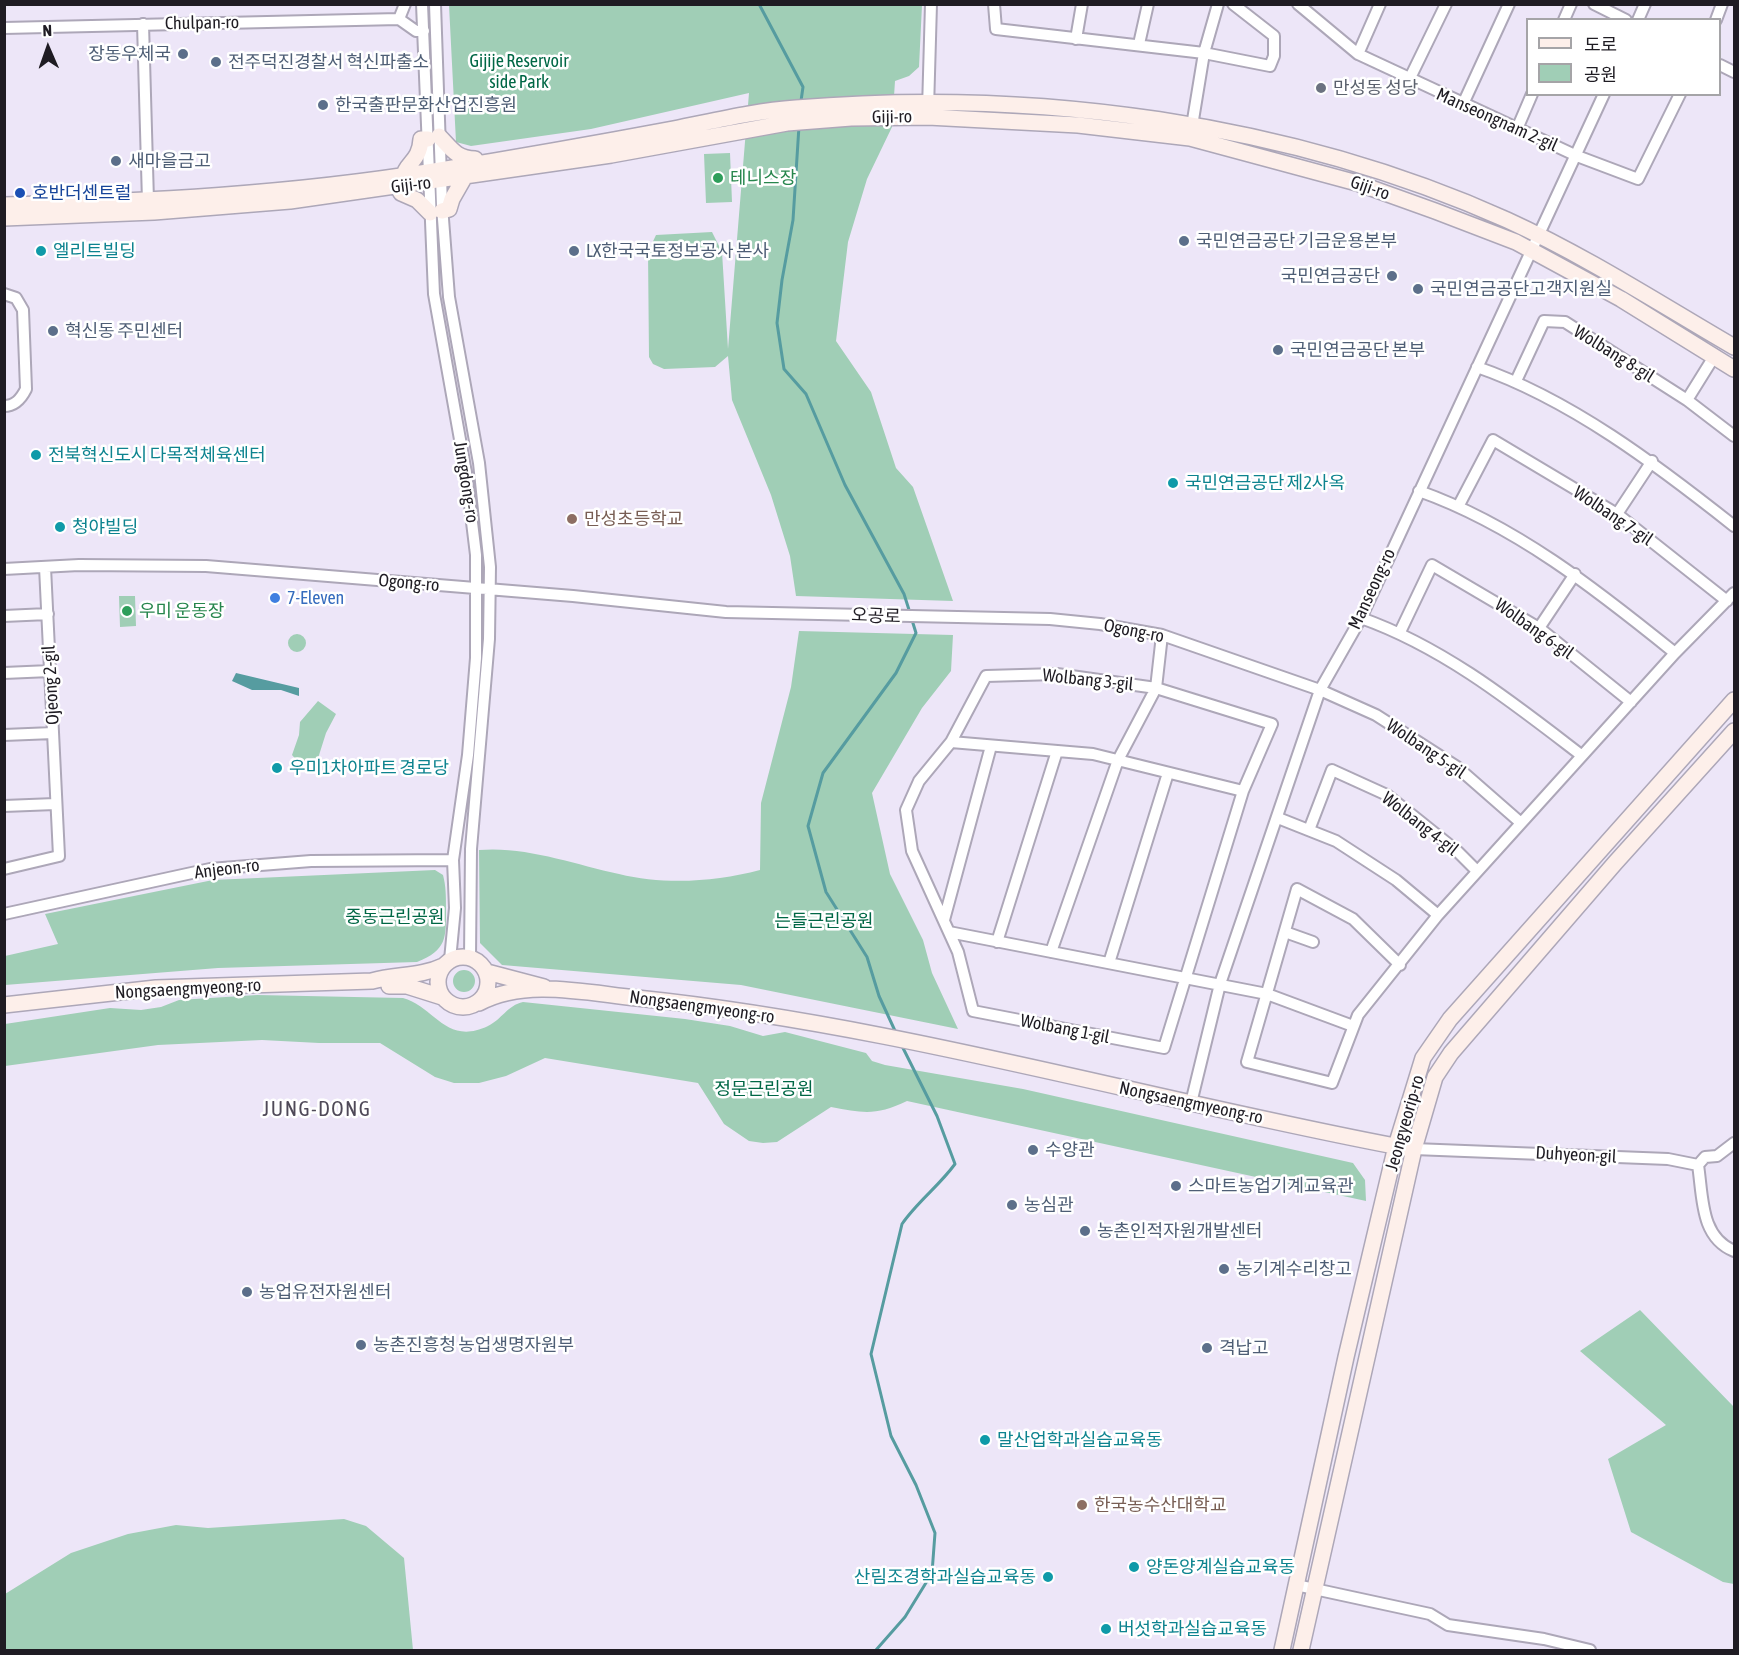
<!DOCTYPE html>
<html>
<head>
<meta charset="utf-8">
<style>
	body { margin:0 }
	#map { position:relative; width:1739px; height:1655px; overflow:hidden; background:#ede6f8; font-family:"Asap Condensed","Noto Sans KR",sans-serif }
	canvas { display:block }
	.frame { position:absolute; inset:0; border:6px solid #1f1c23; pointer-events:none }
	.legend { position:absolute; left:1526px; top:18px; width:195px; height:78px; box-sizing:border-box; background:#fff; border:2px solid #a5a4a7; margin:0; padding:8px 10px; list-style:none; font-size:18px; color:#1f1c23 }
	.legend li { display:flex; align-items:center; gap:12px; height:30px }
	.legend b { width:30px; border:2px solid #a5a4a7 }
	.north { position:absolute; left:18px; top:18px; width:60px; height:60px; -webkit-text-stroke:4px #fff; paint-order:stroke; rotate:358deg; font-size:16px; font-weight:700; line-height:24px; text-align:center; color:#1f1c23 }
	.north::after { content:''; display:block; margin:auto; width:21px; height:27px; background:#1f1c23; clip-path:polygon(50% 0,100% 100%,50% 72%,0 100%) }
</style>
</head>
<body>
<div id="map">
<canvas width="1739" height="1655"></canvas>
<div class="frame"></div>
<ul class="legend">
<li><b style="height:8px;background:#fdefea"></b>도로</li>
<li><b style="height:16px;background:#a0ceb6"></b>공원</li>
</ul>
<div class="north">N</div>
</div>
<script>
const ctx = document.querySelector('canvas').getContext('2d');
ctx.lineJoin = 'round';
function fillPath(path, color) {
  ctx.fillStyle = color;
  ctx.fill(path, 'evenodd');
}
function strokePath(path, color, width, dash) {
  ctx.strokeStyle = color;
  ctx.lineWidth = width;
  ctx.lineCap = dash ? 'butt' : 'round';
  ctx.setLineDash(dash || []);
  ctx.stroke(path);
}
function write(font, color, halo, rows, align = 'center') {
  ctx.font = font + ' "Asap Condensed","Noto Sans KR",sans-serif';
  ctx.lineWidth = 5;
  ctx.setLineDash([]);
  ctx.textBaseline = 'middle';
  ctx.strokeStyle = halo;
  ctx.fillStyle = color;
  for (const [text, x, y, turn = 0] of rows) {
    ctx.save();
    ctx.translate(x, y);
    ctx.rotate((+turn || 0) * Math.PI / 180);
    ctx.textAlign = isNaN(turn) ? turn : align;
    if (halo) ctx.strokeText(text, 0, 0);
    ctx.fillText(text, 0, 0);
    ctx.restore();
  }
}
fillPath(new Path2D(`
	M449,5h473l-3,62 -10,9 -14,5 -3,46 -25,52 -19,63 -12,99 35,51 25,76 17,19 40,114 -157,-5 -6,-40 -19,-61 -39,-95 -4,-44 -13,11 -51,2 -11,-5 -4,-7 -1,-105 8,-17 56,-3 10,20 6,97 21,-256 -158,36 -120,17 -15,-4z
	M730,153l2,49 -26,1 -2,-49z
	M119,596h16l1,30 -16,1z
	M799,631l154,4 -2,36 -29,37 -50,85 18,81 33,66 9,33 26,56 -217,-44 -239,-20 -22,-22 -1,-93c47,-4 94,14 140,24 45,11 96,8 141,-4l1,-67 30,-116z
	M288 643a9 9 0 1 1 18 0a9 9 0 1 1-18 0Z
	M318,701l18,13 -10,19 -12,38 -7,1 -15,-17 7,-20 1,-13z
	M435,870l8,5c3,11 3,22 3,34 0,29 1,41 -29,53l-199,6 -213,17v-29l53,-12 -13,-30 168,-34z
	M453 981a11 11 0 1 1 22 0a11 11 0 1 1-22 0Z
	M257,995l146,3c32,9 43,48 85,28 13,-6 20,-21 35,-24l162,17 45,7 33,10 22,-4 81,21 6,8 13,4 138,24 330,74 12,17 1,21 -459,-100c-31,15 -44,12 -76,6l-54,35 -14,1 -14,-2 -25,-17 -26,-41 -153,-25 -39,18 -27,7h-25l-19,-6 -55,-34h-61l-57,-3 -104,5 -153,21v-42l105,-16 31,2 20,-3 18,-7z
	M1640,1310l94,97v177l-11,-2 -92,-50 -23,-73 58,-34 -86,-74z
	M344,1519l22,7 38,32 9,92h-408v-56l66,-41 57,-19 48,-9 32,3z`), '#a0ceb6');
fillPath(new Path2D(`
	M236,673l63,15v8l-18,-6h-29l-20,-9z`), '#569ca0');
strokePath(new Path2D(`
	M759,4l44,83 -2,14
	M799,126l-6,94 -11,60 -5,43 7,46 22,25 39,91 59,109 6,19
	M896,1033l-17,-37 -12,-39 -41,-65 -18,-66 15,-53 73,-100 20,-40 -4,-13
	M876,1650l29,-33 27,-44 3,-40 -19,-48 -25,-49 -20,-82 31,-130c15,-22 37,-38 53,-60l-18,-48 -36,-72`), '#569ca0', 3);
const street = new Path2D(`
	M422,4l12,290 32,179 10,82v103l-8,97 -15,105 2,48 -5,52
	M435,4l7,202 7,91 30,166 11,104 -1,72 -18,210 -1,109
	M994,4l2,25 208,24 66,13 4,-10v-20l-41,-32
	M1298,4l60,50 219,102 61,23 42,-85
	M1594,4l32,16
	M399,19l6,-15
	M1564,20l7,-16
	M1638,20l7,-16
	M1716,20l6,-16
	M143,24l5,177
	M4,28l395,-9 17,12h8
	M1076,39l6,-35
	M1139,44l9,-40
	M1358,54l22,-50
	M1720,65l14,7
	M1409,80l37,-76
	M1463,104l46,-100
	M928,109l3,-105
	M1517,129l15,-35
	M1191,132l13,-79 14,-49
	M4,294l12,4 7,12 3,79c-5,10 -11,17 -22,17
	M1477,367c93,32 180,98 257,159
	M1516,381l28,-60 21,1 122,78 47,36
	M1687,400l28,-45
	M1419,491c96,34 178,99 256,162
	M1459,505l34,-65 124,74 110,87
	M1617,514l35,-53
	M4,569l75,-4 127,1 367,30 153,16 324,7 50,5 62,11 158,55 56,25 81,52 64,56
	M4,616l44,-2
	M1361,618c82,29 151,84 220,137
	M1539,628l36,-54
	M1400,632l32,-67 107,63 92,74
	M4,673l46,-2
	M1057,674l99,14 116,36 -29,67 -79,257 -191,-37 -15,-59 -46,-101 -6,-41 13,-29 32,-39 35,-66z
	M4,735l49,-2
	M951,742l142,12 150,37
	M4,806l51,-2
	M1278,818l58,23 60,39 42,35
	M1309,830l23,-60 55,25 71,57 19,19
	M4,869l55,-13 -14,-289
	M4,914l206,-45 101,-8 142,-1
	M944,920l47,-174
	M949,932l318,62 86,32
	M1285,932l28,10
	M997,942l60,-191
	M1051,952l67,-192 38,-72 6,-53
	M1109,963l59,-190
	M1400,965l-47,-46 -56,-30 -50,173 85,21 26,-68 80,-100 237,-262 59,-60
	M1191,1103l29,-119 100,-294 41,-72 243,-524
	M1414,1149l254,10 30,6c5,32 2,72 36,86
	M1698,1165l7,-8 12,-1 17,-13
	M1296,1585l134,29 18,11 96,14 46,11`);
const secondary = new Path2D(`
	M439,136c12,12 16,22 36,23v4
	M404,175c2,-12 16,-14 17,-36h7
	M398,187l3,6 16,7 13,13
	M4,205c143,-3 288,-11 430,-34 79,-13 159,-27 239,-42 41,-8 81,-18 123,-21 238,-20 493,14 711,112 79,36 153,84 227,127
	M442,211l7,-2 3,-10 12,-21
	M4,218l150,-6 136,-11 321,-46 176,-32 64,-5 77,-1 150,8 112,13 167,45 78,28 81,31 105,57 113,70
	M438 982a25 25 0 1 1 50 0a25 25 0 1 1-50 0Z
	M487,972l57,15
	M389,986h18l35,11
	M479,1003c46,-25 108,-10 158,-5 260,27 512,102 768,150
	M4,1005l152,-17 216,-7c24,-7 48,-4 71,-15
	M1282,1650l64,-293 50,-211 27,-88 27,-39 284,-319
	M1301,1650l113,-501 21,-72 16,-24 164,-190 119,-132`);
strokePath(street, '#ada7b8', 14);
strokePath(secondary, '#ada7b8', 18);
strokePath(street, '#fff', 10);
strokePath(secondary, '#fdefea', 15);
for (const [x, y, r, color] of [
	[183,54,6,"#5c6f8a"],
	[216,62,6,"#5c6f8a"],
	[1321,88,6,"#6b7280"],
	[323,105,6,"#5c6f8a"],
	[116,161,6,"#5c6f8a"],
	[718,178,6,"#2e9e5b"],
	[20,193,6,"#1a4fb4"],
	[1184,241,6,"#5c6f8a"],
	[41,251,6,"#0f9aa8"],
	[574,251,6,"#5c6f8a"],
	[1392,276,6,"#5c6f8a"],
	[1418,289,6,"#5c6f8a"],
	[53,331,6,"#5c6f8a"],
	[1278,350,6,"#5c6f8a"],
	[36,455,6,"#0f9aa8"],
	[1173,483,6,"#0f9aa8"],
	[572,519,6,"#8d6e63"],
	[60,527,6,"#0f9aa8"],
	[275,598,6,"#3f7fe0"],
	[127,611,6,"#2e9e5b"],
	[277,768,6,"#0f9aa8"],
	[1033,1150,6,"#5c6f8a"],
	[1176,1186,6,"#5c6f8a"],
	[1012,1205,6,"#5c6f8a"],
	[1085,1231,6,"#5c6f8a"],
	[1224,1269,6,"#5c6f8a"],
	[247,1292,6,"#5c6f8a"],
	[361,1345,6,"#5c6f8a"],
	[1207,1348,6,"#5c6f8a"],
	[985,1440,6,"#0f9aa8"],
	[1082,1505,6,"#8d6e63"],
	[1134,1567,6,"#0f9aa8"],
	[1048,1577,6,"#0f9aa8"],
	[1106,1629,6,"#0f9aa8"]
]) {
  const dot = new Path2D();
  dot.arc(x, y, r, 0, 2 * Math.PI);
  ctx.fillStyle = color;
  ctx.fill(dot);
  strokePath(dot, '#fff', 2);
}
write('18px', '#1f1c23', '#fff', [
	["Chulpan-ro",202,23,-1],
	["Giji-ro",892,117,-1],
	["Manseongnam 2-gil",1497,120,24],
	["Giji-ro",411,185,-7],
	["Giji-ro",1370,188,19],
	["Wolbang 8-gil",1614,354,32],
	["Jungdong-ro",466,482,81],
	["Wolbang 7-gil",1613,516,34],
	["Ogong-ro",409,583,5],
	["Manseong-ro",1372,589,-65],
	["오공로",876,616,2],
	["Wolbang 6-gil",1534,629,35],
	["Ogong-ro",1134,631,11],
	["Wolbang 3-gil",1088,680,6],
	["Ojeong 2-gil",51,685,-93],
	["Wolbang 5-gil",1426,749,34],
	["Wolbang 4-gil",1420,824,38],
	["Anjeon-ro",227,869,-7],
	["Nongsaengmyeong-ro",188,989,-3],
	["Nongsaengmyeong-ro",702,1007,8],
	["Wolbang 1-gil",1065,1029,11],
	["Nongsaengmyeong-ro",1191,1103,12],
	["Jeongyeorip-ro",1405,1123,-74],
	["Duhyeon-gil",1576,1155,3]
]);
write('18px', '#4e5e75', '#fff', [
	["장동우체국",171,54,"right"],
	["전주덕진경찰서 혁신파출소",228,62],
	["한국출판문화산업진흥원",335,105],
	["새마을금고",128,161],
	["국민연금공단 기금운용본부",1196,241],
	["LX한국국토정보공사 본사",586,251],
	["국민연금공단",1380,276,"right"],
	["국민연금공단고객지원실",1430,289],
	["혁신동 주민센터",65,331],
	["국민연금공단 본부",1290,350],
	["수양관",1045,1150],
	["스마트농업기계교육관",1188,1186],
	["농심관",1024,1205],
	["농촌인적자원개발센터",1097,1231],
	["농기계수리창고",1236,1269],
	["농업유전자원센터",259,1292],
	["농촌진흥청 농업생명자원부",373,1345],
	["격납고",1219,1348]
], 'left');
write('18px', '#006745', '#fff', [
	["Gijije Reservoir",519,61],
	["side Park",519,82],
	["중동근린공원",395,917],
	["는들근린공원",824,921],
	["정문근린공원",764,1089]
]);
write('18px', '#5b616d', '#fff', [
	["만성동 성당",1333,88]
], 'left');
write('18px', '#27864d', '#fff', [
	["테니스장",730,178],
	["우미 운동장",139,611]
], 'left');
write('18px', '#164399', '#fff', [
	["호반더센트럴",32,193]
], 'left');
write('18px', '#0d838f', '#fff', [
	["엘리트빌딩",53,251],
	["전북혁신도시 다목적체육센터",48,455],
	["국민연금공단 제2사옥",1185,483],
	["청야빌딩",72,527],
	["우미1차아파트 경로당",289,768],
	["말산업학과실습교육동",997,1440],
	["양돈양계실습교육동",1146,1567],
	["산림조경학과실습교육동",1036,1577,"right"],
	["버섯학과실습교육동",1118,1629]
], 'left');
write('18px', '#785e54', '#fff', [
	["만성초등학교",584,519],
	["한국농수산대학교",1094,1505]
], 'left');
write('18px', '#366cbe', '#fff', [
	["7-Eleven",287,598]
], 'left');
ctx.letterSpacing = '1.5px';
write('21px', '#4f4958', '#fff', [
	["JUNG-DONG",317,1109]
]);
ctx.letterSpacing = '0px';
</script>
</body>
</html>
